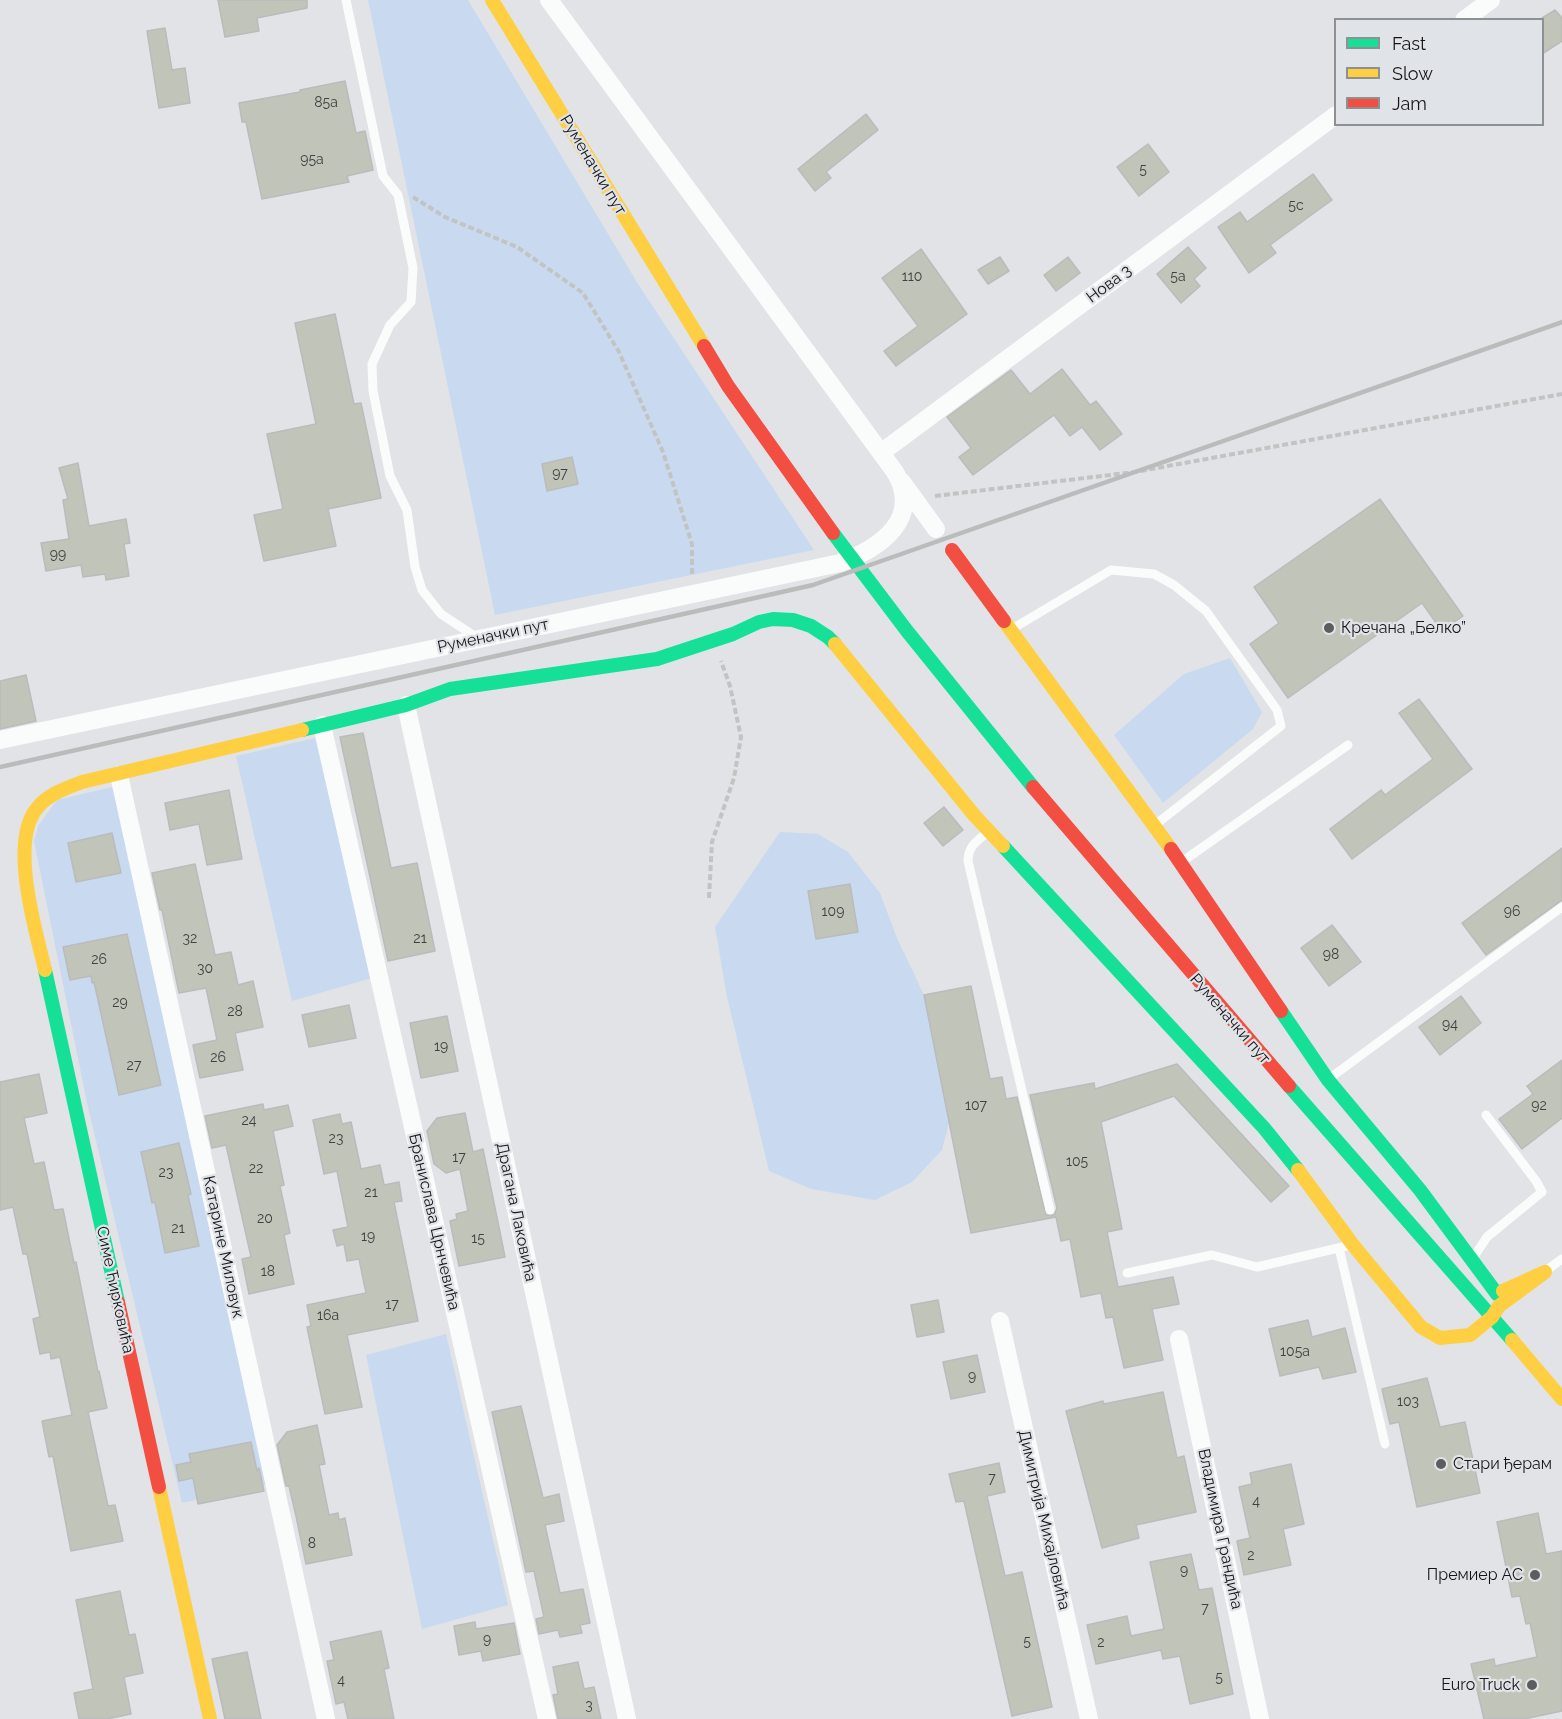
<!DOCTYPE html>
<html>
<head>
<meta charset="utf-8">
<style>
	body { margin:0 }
	#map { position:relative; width:1562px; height:1719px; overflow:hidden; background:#e1e3e6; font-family:Raleway,sans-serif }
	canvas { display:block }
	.legend { position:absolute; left:1334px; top:18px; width:210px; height:108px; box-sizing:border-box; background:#e0e3e7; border:2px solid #8e9194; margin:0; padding:8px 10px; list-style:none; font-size:18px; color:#141517 }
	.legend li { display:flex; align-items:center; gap:12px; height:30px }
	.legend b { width:30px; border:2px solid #8e9194 }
</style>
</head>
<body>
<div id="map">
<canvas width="1562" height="1719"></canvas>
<ul class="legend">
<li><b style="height:8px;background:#16e098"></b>Fast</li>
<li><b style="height:8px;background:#ffcf43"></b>Slow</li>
<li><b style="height:8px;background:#f24e42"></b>Jam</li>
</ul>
</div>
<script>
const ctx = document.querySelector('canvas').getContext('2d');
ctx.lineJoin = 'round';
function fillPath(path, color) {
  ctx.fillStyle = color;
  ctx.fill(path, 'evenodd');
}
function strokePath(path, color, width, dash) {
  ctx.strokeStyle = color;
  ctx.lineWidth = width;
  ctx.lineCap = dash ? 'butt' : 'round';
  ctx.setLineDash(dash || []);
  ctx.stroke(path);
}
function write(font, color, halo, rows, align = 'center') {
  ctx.font = font + ' Raleway,sans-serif';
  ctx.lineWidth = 4.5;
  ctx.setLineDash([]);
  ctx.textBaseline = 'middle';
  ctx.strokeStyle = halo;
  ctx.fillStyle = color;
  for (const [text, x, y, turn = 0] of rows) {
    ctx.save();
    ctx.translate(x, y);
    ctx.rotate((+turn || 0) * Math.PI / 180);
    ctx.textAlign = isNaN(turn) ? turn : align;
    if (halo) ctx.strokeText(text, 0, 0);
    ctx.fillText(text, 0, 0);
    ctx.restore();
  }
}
fillPath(new Path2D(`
	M368,0h100l170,284 176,266 -319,65z
	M1230,658l32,54 -9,17 -90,74 -49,-68 70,-61z
	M315,738l57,240 -80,23 -56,-245z
	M112,787l5,9 151,688 -86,19 -95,-400 -53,-262 4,-15 19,-26z
	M780,832l38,2 30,18 32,41 17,45 27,57 25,128 -7,27 -30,32 -37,18 -64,-11 -42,-18 -42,-174 -12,-70z
	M446,1334l62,271 -86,24 -56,-274z`), '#c9daf0');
const building = new Path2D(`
	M218,0h89v8l-50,10 2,13 -34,6z
	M1555,10l7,8v23l-20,13v-36z
	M165,28l7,42 13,-2 5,35 -31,5 -12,-77z
	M345,81l11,52 9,-2 8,39 -26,6 2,6 -87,17 -16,-77h-4l-3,-19 61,-11v-2z
	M866,114l12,16 -52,42 5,6 -16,13 -17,-22z
	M1148,144l21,28 -30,24 -22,-29z
	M1313,174l19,26 -62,45 6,8 -27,20 -31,-46 22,-15 7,10z
	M1188,247l18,21 -12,11 6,7 -19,17 -24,-29z
	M921,249l46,65 -71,52 -12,-15 34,-25 -36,-48z
	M1000,257l9,14 -21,13 -10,-14z
	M1068,257l12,16 -24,18 -12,-16z
	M335,314l19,90 7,-1 20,95 -53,11 8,37 -72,15 -10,-46 29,-6 -16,-75 49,-10 -21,-101z
	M1062,369l28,36 6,-4 26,33 -22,16 -18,-23 -12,9 -16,-21 -81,60 -14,-18 12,-9 -24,-31 64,-47 19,24z
	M572,457l6,27 -31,7 -5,-27z
	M78,463l11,63 37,-7 4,24 -6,1 5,32 -23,4 -1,-6 -22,3 -2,-12 -35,6 -5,-28 28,-4 -6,-39 5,-1 -9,-31z
	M1380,499l83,117 -21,15 -20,-28 -134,95 -38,-54 29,-21 -25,-36z
	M26,675l10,46 -36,8v-48z
	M1419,699l53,70 -120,90 -22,-30 51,-39 4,5 48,-36 -34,-46z
	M363,733l28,135 26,-5 18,88 -47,10 -48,-224z
	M229,790l13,69 -35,6 -8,-41 -29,6 -5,-27z
	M944,807l19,23 -20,16 -19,-23z
	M112,833l9,40 -45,9 -8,-39z
	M1562,848v52l-76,55 -24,-32z
	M195,864l20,91 16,-3 7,33 15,-4 10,46 -28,6 8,37 -43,8 -7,-33 24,-5 -11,-52 -27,5 -17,-83h-2l-8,-37z
	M850,884l8,48 -42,7 -8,-48z
	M1332,925l29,37 -32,24 -28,-38z
	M127,934l34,151 -42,10 -25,-113 -2,1 -1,-7 -21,4 -7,-33z
	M971,986l19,93 12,-2 4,22 11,-2 29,118h8l3,-7 -27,-113 64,-12 1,6 82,-25 112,122 -18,16 -97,-106 -73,26 21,107 -15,3 11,55 55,-10 6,27 -27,5 11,51 -39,8 -11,-51 -7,1 -5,-25 -20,4 -11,-58 -9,2 -5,-24 -85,16 -47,-238z
	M1461,996l20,27 -41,32 -21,-28z
	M349,1005l7,33 -47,9 -7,-32z
	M447,1016l11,55 -37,7 -11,-55z
	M1562,1060v58l-40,31 -23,-30 34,-25 -6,-8z
	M39,1074l8,39 -23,5 10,46 10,-2 10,48 9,-1 11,54 2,-1 22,110 1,-1 8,37 -19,4 20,94 7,-1 8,36 -52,10 -18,-95 -4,1 -7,-36 30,-6 -12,-58 -9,2 -1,-7 -10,2 -7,-35 7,-2 -13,-63h-4l-10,-47 -13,3v-128z
	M263,1104l1,6 24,-5 5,21 -20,5 11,54 -4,1 10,47 -6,2 10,49 -45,10 -7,-35 9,-2 -25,-112 -14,3 -7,-32z
	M465,1113l8,39 10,-3 22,108 -46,9 -9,-45 7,-2 -1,-5 12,-3 -8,-42 -14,4 -12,-9 -7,-33 10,-13z
	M340,1114l2,10 9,-2 10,47 19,-4 4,20 15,-3 3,19 -8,1 24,119 -71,14 15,72 -37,7 -18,-87 4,-1 -4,-21 59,-12 -7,-34 -12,2 -3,-17 -7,2 -4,-16 15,-3 -11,-56 -13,3 -11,-54z
	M179,1143l12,51 -3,1 11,51 -34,7 -10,-51 -3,1 -11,-51z
	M938,1300l6,32 -27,5 -6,-32z
	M1308,1320l4,17 33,-9 11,44 -33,7 -4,-12 -39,9 -11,-47z
	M977,1355l8,37 -34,7 -8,-37z
	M1427,1378l13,49 25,-5 15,71 -63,14 -18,-85 -9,2 -8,-35z
	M1163,1392l14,66 7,-2 12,56 -60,13 3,13 -37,10 -36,-137 37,-10 1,3z
	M521,1406l22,92 16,-4 5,27 -19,4 15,68 23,-4 7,34 -10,2 2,8 -22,4 -2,-7 -19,4 -3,-15 8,-2 -10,-46 -8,1 -34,-160z
	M317,1425l8,39 -6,1 10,50 9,-2 1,7 6,-2 7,37 -46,9 -10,-48 -7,-30h-3l-9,-41 10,-13z
	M251,1442l6,29 2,-3 5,23 -66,13 -5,-26 -14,3 -3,-16 15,-3 -2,-8z
	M999,1463l6,29 -18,4 18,80 17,-4 30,135 -40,9 -48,-215 -8,1 -7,-28z
	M1291,1464l13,60 -21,5 8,36 -47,10 -7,-34 13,-3 -11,-51 13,-3 -2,-11z
	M1538,1513l8,41 16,-3v160l-38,8h-40l-13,-55 23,-5 1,7 42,-9 -7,-34 -4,1 -6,-28 -8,1 -15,-75z
	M1191,1554l8,36 13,-2 21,106 -43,10 -10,-48 -17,3 -2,-9 -65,14 -9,-39 40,-9 4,20 33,-7 -14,-67z
	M120,1591l9,44 6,-1 8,39 -19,4 7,37 -24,5h-28l-5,-26 19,-4 -17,-89z
	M475,1622l1,7 38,-6 6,31 -37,7 -2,-10 -22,4 -5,-29z
	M381,1631l8,37 -5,1 10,50h-46l-4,-17 -8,2 -9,-43 7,-1 -4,-18z
	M247,1652l14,67h-36l-13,-60z
	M578,1662l6,27 10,-2 7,32h-43l-5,-24 5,-1 -5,-27z`);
fillPath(building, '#c1c5b9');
strokePath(building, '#babbbc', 1.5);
strokePath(new Path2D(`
	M413,197l32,20 72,30 66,46 36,59 44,100 29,92v32
	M935,496l200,-24 427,-78
	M709,898l3,-56 22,-64 7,-41 -11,-51 -9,-25`), '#c2c3c3', 4, [6, 3]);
strokePath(new Path2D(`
	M346,0l37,176 15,19 15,73 -2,34 -21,23 -18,39 1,27 17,85 17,34 8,57 7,23 19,24 35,23
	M1012,629l99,-59 43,4 20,11 32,26 71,99 4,16 -126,99
	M988,832c-11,9 -20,14 -20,29l82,349
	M1183,861l165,-116
	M1330,1078l232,-171
	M1339,1248l46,196
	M1473,1258l14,-21 55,-45 -6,-11 -50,-66
	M1547,1270l15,-11
	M1127,1273l85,-18 45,12 94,-22`), '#fafbfb', 9);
strokePath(new Path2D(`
	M1464,20l27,-20
	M882,452l454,-337
	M902,482l34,47
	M406,705l221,1014
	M322,725l225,994
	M0,740l840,-177c40,-15 83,-44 55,-91l-346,-472
	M119,775l207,944
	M1000,1321l89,398
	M1179,1339l81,380`), '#fafbfb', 18);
strokePath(new Path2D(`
	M833,533l74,98 126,156
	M302,730l104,-25 44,-16 207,-30 76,-25 26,-12 14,-3 20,1 18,6 17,11 7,7
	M1003,846l261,282 34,42
	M45,970l73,332
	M1281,1011l47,69 92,110 77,104 6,-3
	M1289,1086l223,254`), '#16e098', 14);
strokePath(new Path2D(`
	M492,0l212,346
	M1004,621l167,228
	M835,644l139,171 29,31
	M45,970c-9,-39 -37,-130 -7,-163 11,-13 28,-19 44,-25l220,-52
	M1298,1170l55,75 68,82 19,11 30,-3 22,-18 7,-11 46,-34 -42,19
	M1512,1340l50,59
	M159,1487l51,232`), '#ffcf43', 14);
strokePath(new Path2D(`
	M704,346l24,40 105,147
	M952,550l52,71
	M1033,787l256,299
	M1171,849l110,162
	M118,1302l41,185`), '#f24e42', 14);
strokePath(new Path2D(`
	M0,767l813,-182 749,-263`), '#bbbbbc', 4.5);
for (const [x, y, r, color] of [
	[1329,628,6,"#5c5d5f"],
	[1441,1464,6,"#5c5d5f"],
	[1535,1575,6,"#5c5d5f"],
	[1532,1685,6,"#5c5d5f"]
]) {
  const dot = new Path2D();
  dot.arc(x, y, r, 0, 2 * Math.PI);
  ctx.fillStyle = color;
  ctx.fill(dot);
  strokePath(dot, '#e0e3e7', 2);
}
write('14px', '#3f4140', null, [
	["85a",326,103],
	["95a",312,160],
	["5",1143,170],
	["5c",1296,206],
	["110",912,277],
	["5a",1178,277],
	["97",560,474],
	["99",58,555],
	["109",833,912],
	["96",1512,912],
	["32",190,939],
	["21",420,939],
	["98",1331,955],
	["26",99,960],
	["30",205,969],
	["29",120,1003],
	["28",235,1012],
	["94",1450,1025],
	["19",441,1047],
	["26",218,1058],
	["27",134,1066],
	["107",976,1106],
	["92",1539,1106],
	["24",249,1121],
	["23",336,1139],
	["17",459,1158],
	["105",1077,1162],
	["22",256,1169],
	["23",166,1173],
	["21",371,1193],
	["20",265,1219],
	["21",178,1229],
	["19",368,1237],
	["15",478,1239],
	["18",268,1272],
	["17",392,1305],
	["16a",328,1316],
	["105a",1295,1352],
	["9",972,1377],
	["103",1408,1402],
	["7",992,1479],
	["4",1256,1502],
	["8",312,1544],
	["2",1251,1556],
	["9",1184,1571],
	["7",1205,1609],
	["9",487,1640],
	["5",1027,1642],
	["2",1101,1643],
	["5",1219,1678],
	["4",341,1681],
	["3",589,1706]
]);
write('16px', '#141517', '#e0e3e7', [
	["Руменачки пут",593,165,59],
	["Нова 3",1109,284,-37],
	["Руменачки пут",493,636,-12],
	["Руменачки пут",1230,1019,49],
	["Драгана Лаковића",516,1212,78],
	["Бранислава Црнчевића",434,1222,77],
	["Катарине Миловук",223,1247,78],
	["Симе Ћирковића",115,1290,78],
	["Димитрија Михајловића",1044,1520,77],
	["Владимира Грандића",1220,1529,78]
]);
write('16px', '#141517', '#e0e3e7', [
	["Кречана „Белко”",1341,628],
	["Стари ђерам",1453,1464],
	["Премиер АС",1523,1575,"right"],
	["Euro Truck",1520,1685,"right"]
], 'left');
</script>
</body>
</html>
